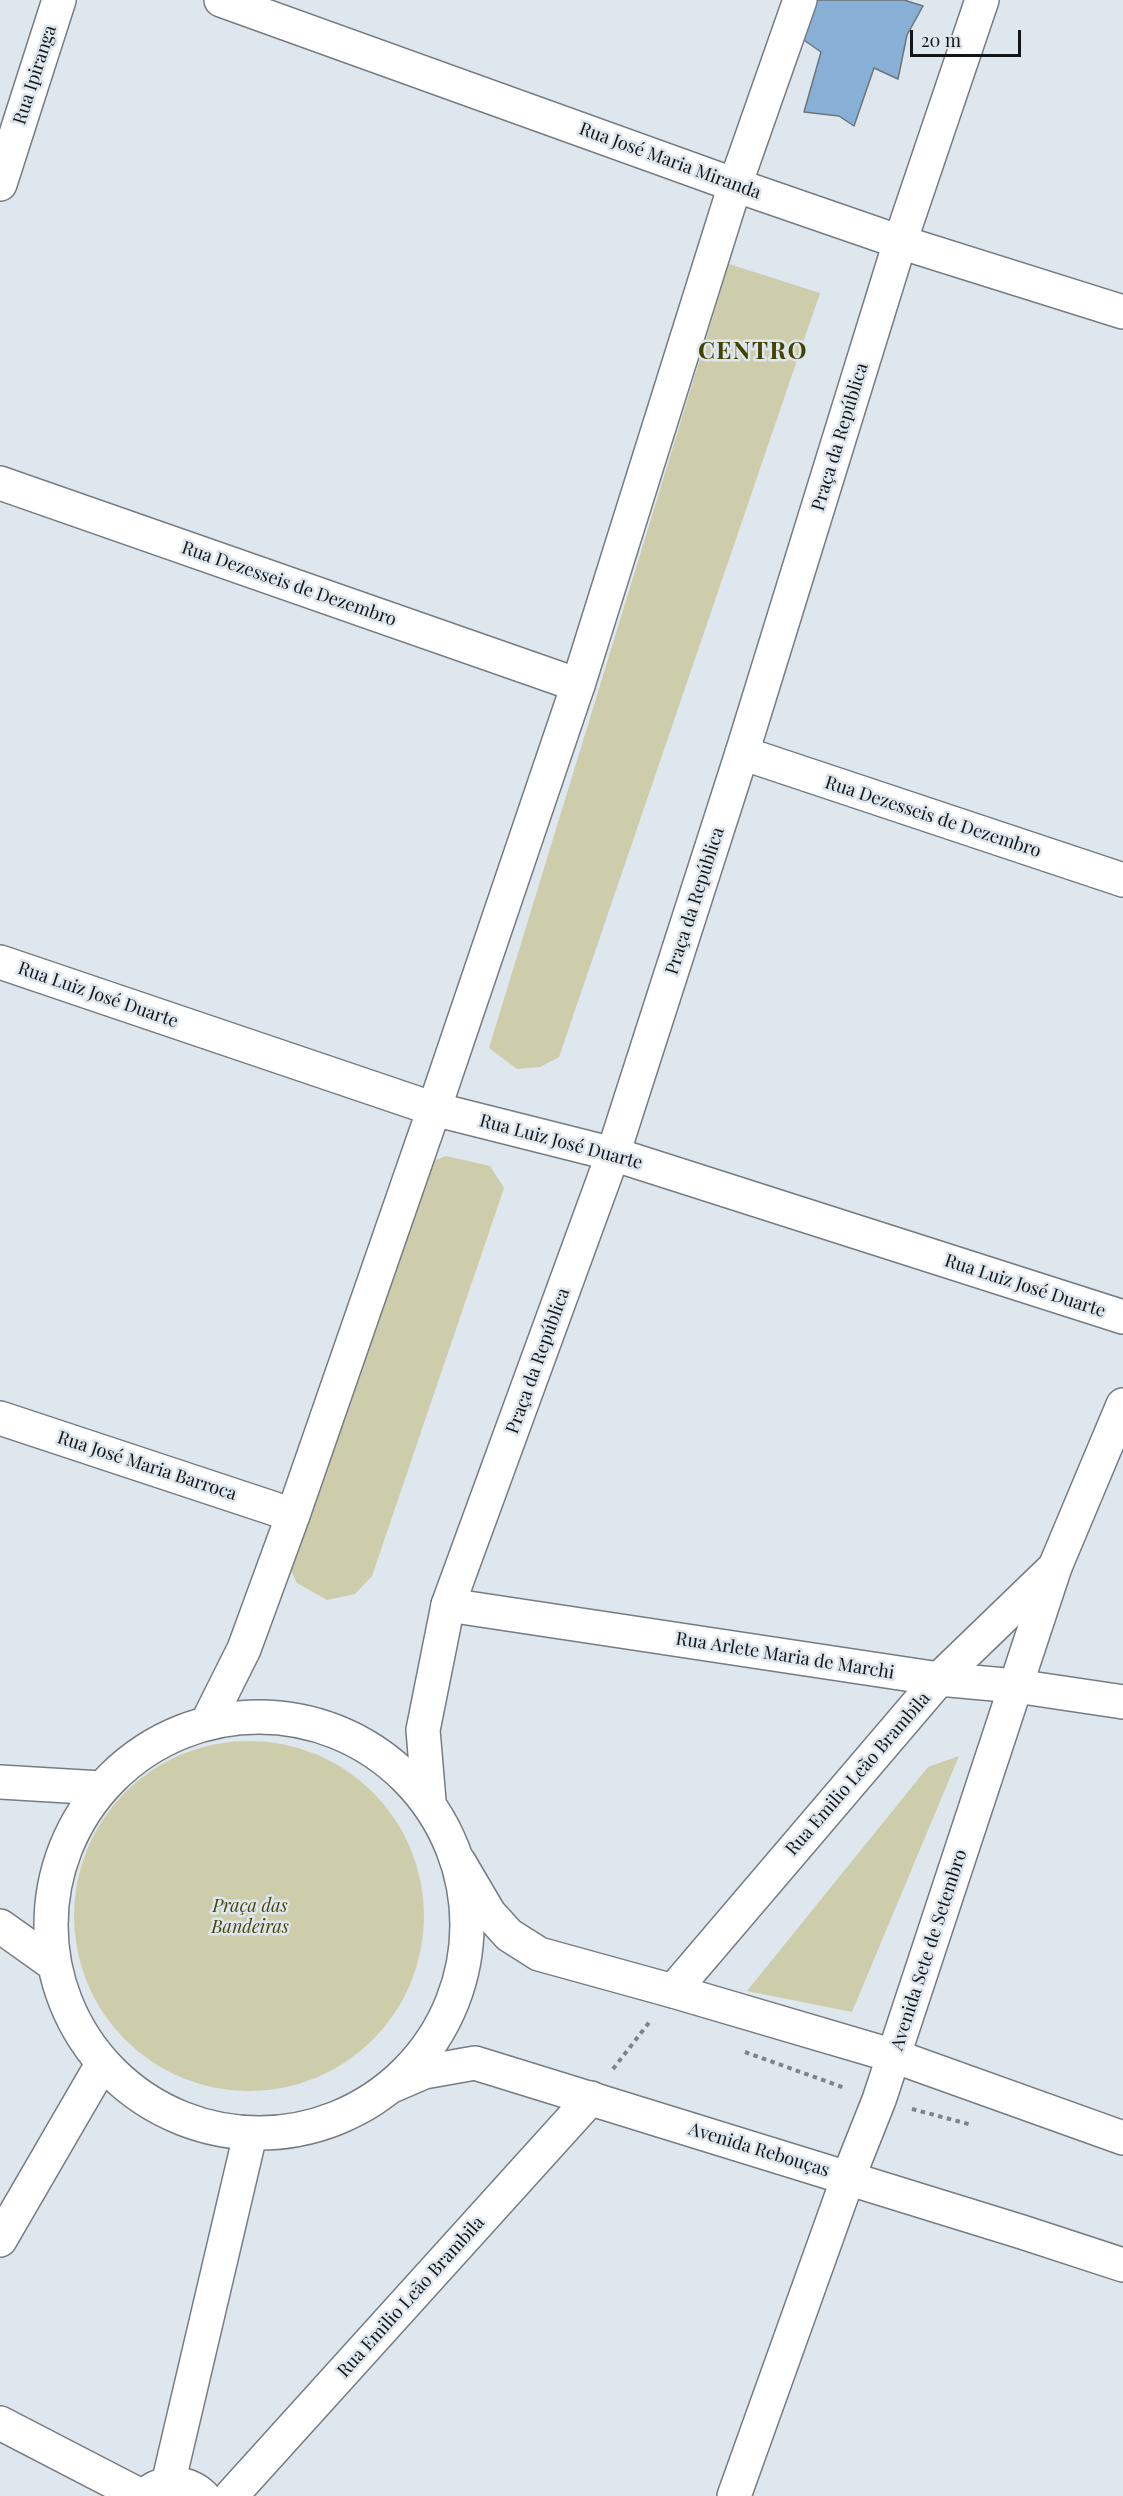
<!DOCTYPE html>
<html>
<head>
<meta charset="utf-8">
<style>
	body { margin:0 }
	#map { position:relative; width:1123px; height:2496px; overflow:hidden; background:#dee6ee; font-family:"Playfair Display",serif }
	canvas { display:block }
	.scale { position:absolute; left:910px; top:30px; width:111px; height:27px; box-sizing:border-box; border:3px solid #131618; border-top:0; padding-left:8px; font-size:18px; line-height:21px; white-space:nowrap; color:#131618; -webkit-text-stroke:4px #dee6ee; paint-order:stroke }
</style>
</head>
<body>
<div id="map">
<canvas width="1123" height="2496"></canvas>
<div class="scale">20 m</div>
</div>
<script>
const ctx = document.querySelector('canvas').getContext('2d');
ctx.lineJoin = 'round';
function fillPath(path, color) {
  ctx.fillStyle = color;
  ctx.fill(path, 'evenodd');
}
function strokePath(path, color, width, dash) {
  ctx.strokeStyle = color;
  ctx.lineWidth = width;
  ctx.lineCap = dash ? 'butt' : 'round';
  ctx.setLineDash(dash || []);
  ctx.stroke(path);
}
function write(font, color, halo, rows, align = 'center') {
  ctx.font = font + ' "Playfair Display",serif';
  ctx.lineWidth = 5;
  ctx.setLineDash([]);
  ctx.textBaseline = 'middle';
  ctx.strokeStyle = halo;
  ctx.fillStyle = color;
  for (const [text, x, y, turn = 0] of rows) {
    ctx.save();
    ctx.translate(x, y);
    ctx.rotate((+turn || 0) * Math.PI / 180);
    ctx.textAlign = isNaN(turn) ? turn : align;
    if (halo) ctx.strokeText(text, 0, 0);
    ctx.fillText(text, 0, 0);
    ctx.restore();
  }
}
fillPath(new Path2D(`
	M729,264l91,29 -261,764 -19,10 -23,2 -28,-21z
	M446,1156l44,10 14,22 -132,388 -17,18 -28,6 -30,-17 -10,-20 137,-398z
	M74 1916a175 175 0 1 1 350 0a175 175 0 1 1-350 0Z
	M959,1756l-107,256 -105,-21 181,-224z`), '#cdcdab');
const building = new Path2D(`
	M808,0h96l19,6 -16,29 -9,44 -24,-11 -20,58 -15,-10 -35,-4 17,-60 -23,-16z`);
fillPath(building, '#88afd5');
strokePath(building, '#6d747a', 1.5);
const street = new Path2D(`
	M0,184l59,-184
	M0,483l578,202
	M742,753l381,127
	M0,962l434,147 179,45 510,163
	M0,1418l293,97
	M448,1605l491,74 77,7 107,16
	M673,1991l266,-312 116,-112
	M0,2240l101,-174
	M0,2423l141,73
	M168,2484l82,-349
	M150,2491c16,-11 39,-9 53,5
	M231,2496l360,-398`);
const secondary = new Path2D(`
	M221,0l514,185 165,57 223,70
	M459,1862l30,51 20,22 30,19 134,37 221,65 229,82
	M394,2085l30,-13 51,-9 547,169 101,33
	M734,2496l114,-318 31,-78 176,-533 68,-162`);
const primary = new Path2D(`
	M51 1925a208 208 0 1 1 416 0a208 208 0 1 1-416 0Z
	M207,1723l37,-74 49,-134 141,-406 144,-424 157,-500 65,-185
	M0,1782l101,6
	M429,1801l-6,-71 25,-125 165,-451 129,-401 158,-511 82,-242
	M0,1926l52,37`);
strokePath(street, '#757c83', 36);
strokePath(secondary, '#757c83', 36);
strokePath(primary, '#757c83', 36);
strokePath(new Path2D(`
	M745,2052l100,36
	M613,2069l38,-49
	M912,2109l60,16`), '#7d8388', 4, [4.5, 4.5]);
strokePath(street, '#fff', 33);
strokePath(secondary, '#fff', 33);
strokePath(primary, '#fff', 33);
write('18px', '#131618', '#dee6ee', [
	["Rua Ipiranga",35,75,-72],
	["Rua José Maria Miranda",670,161,20],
	["Praça da República",840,437,-73],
	["Rua Dezesseis de Dezembro",289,584,19],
	["Rua Dezesseis de Dezembro",933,817,18],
	["Praça da República",695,901,-72],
	["Rua Luiz José Duarte",98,995,19],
	["Rua Luiz José Duarte",561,1142,15],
	["Rua Luiz José Duarte",1025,1286,18],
	["Praça da República",538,1361,-70],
	["Rua José Maria Barroca",147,1466,18],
	["Rua Arlete Maria de Marchi",785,1656,9],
	["Rua Emilio Leão Brambila",858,1774,-49],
	["Avenida Sete de Setembro",929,1950,-72],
	["Avenida Rebouças",759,2150,17],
	["Rua Emilio Leão Brambila",411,2297,-48]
]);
write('italic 18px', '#484605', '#dee6ee', [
	["Praça das",250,1906],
	["Bandeiras",250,1927]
]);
ctx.letterSpacing = '1.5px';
write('bold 24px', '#444200', '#dee6ee', [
	["CENTRO",753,352]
]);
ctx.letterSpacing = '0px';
</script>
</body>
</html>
